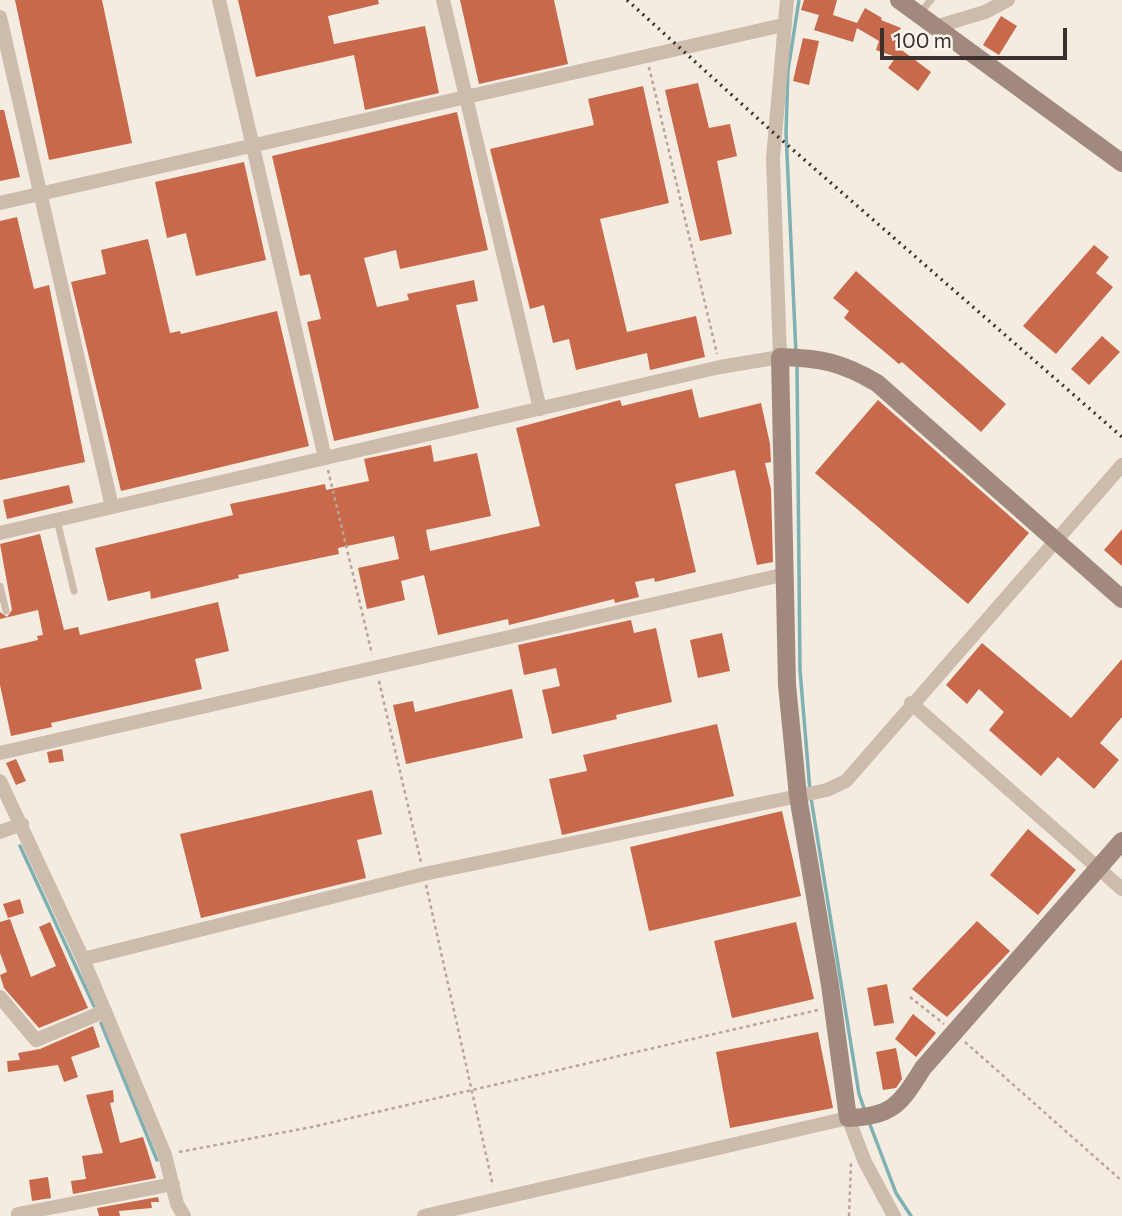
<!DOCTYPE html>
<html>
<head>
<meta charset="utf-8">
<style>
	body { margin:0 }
	#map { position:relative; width:1122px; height:1216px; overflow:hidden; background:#f4ebe1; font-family:Commissioner,sans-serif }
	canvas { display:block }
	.scale { position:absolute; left:880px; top:28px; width:187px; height:32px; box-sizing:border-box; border:4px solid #3b302b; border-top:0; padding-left:9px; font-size:21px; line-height:24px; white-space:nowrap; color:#3b302b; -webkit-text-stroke:5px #fbf5ee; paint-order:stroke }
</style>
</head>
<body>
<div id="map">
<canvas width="1122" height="1216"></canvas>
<div class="scale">100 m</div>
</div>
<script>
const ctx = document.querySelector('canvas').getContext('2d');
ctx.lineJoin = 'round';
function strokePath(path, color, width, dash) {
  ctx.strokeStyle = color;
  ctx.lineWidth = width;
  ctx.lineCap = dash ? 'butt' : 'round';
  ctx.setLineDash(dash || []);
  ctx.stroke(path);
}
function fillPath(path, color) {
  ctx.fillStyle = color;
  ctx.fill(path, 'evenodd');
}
strokePath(new Path2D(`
	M796,354l-10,-222 2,-62 11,-70
	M797,365l3,305 10,121
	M811,798l48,296 6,17
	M20,846l74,160
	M101,1023l56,137
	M869,1122l27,71 15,23`), '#7fb0b2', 3.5);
fillPath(new Path2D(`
	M15,0h87l30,143 -83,17z
	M238,0h140l1,4 -51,12 6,28 91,-18 14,67 -74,17 -11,-55 -98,22z
	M460,0h94l14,64 -89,20z
	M804,0h33l-4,15 24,8 8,-15 17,10 -1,2 20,8 -6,17 36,27 -13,19 -30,-23 8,-11 -20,-7 3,-9 -22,-13 -4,14 -39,-12 5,-15 -18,-5z
	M1001,16l16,10 -18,29 -16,-10z
	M803,38l16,3 -10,44 -16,-4z
	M698,83l11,45 21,-4 7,32 -20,5 15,73 -32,7 -35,-151z
	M643,86l26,117 -69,16 27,113 69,-16 9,41 -55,13 -3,-17 -71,17 -7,-31 -16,4 -9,-38 -14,4 -40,-160 104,-24 -6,-26z
	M0,110h4l16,67 -20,4z
	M457,112l31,138 -88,19 -4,-19 -32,8 13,49 32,-7 -2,-6 67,-14 4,21 -22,4 23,103 -145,33 -27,-119 14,-3 -11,-45 -10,2 -28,-120z
	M244,162l22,98 -70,16 -10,-43 -19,5 -12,-56z
	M17,217l17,72 15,-4 36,177 -85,18v-259z
	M148,239l22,94 10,-2 1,3 96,-23 32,135 -188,45 -50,-209 35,-8 -5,-24z
	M1094,245l15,12 -13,16 17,14 -57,67 -33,-28z
	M856,271l150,133 -25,28 -79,-70 -3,2 -55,-46 5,-7 -16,-13z
	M1102,336l18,16 -31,33 -18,-16z
	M692,389l7,29 62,-15 9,41 1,18 -6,1 6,26 2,73 -16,3 -22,-95 -60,14 21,88 -41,10 -1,-4 -19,4 4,15 -24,6 -1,-4 -105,26 -1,-6 -70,16 -14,-60 -23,6 4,19 -38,9 -9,-41 41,-9 -5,-23 -56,12 1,6 -101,21 1,3 -88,21 -1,-8 -42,10 -13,-53 138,-33 -3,-11 95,-20 1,6 43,-9 -5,-22 67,-14 3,17 43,-9 14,63 -65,14 4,21 110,-25 -24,-98 104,-28 2,6z
	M878,400l151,133 -61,71 -153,-131z
	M69,485l4,18 -66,16 -4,-19z
	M1122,529v37l-18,-16z
	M40,534l24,96 14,-3 2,8 138,-33 11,49 -34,8 7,30 -151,34 1,4 -41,9 -11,-51v-36l38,-9 -1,-4 6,-1 -5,-25 -38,9v-7l7,5 5,-7 -12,-66z
	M631,620l3,13 22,-5 16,74 -56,13 1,4 -65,15 -10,-44 18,-4 -4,-18 -32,7 -6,-30z
	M722,633l8,38 -32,7 -8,-38z
	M982,643l89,75 51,-59v58l-22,26 19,17 -25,29 -36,-32 -17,19 -52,-46 15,-18 -25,-23 -12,15 -21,-19z
	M512,689l11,49 -117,26 -13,-59 20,-4 2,11z
	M717,724l17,72 -172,39 -13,-56 38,-8 -4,-16z
	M62,749l2,12 -15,2 -2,-11z
	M16,759l10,22 -10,4 -10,-22z
	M372,790l10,44 -25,6 9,38 -165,40 -21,-84z
	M782,811l19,85 -152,35 -19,-84z
	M1028,829l48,41 -38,45 -48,-40z
	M20,899l4,14 -16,5 -5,-14z
	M10,919l21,58 25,-11 -17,-39 11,-5 38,86 -49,20 -35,-40 -4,-13 7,-3 -7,-19v-31z
	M977,921l33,30 -63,66 -35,-28z
	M796,922l18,77 -82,19 -18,-77z
	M887,984l7,39 -20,3 -7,-38z
	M913,1014l23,19 -20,24 -21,-18z
	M93,1026l7,21 -29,10 7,20 -14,5 -6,-17 -50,7 -1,-11 13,-1 -2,-7 22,-4z
	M818,1032l15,76 -103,20 -14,-76z
	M896,1048l6,31 -6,9 -13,2 -7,-38z
	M113,1090l1,12 -4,1 10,40 23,-6 13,41 -83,16 -2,-13 15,-2 -4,-23 21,-3 -17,-58z
	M48,1177l3,21 -19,3 -3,-21z
	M158,1197l1,5h-8l1,6 -33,3 1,5h-21l-2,-8z`), '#c8694b');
strokePath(new Path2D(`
	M649,67l68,287
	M328,470l44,184
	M379,681l42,181
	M426,885l67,301
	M910,997l34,27
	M965,1042l157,139
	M179,1152l133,-25 506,-117
	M849,1216l2,-53`), '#b9a596', 2.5, [3.5, 3.5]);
strokePath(new Path2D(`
	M919,14l12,-14
	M57,520l17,71
	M0,586l6,25`), '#cdbbac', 7);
strokePath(new Path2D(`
	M219,0l106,458
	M443,0l97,409
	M0,17l112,490
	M935,27l50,-15 23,-12
	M0,203l783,-178
	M0,533l720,-166 60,-10 -7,-199 14,-158
	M911,703l211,186
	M0,753l786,-179
	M0,781l83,178 82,196 12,49 7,12
	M0,832l22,-8
	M83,959l341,-85 403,-84 19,-9 276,-316
	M0,997l36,43 69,-29
	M18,1214l155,-30
	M424,1216l424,-98 17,44 29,54`), '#cdbbac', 14);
strokePath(new Path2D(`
	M899,0l223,163
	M1122,599l-245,-216c-36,-21 -56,-25 -97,-26l7,328 11,111 32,189 18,133c45,-1 53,-15 75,-50l199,-227`), '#a18a7d', 18);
strokePath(new Path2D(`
	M627,0l149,135 346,302`), '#3b302b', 3.5, [2, 5]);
</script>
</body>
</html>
